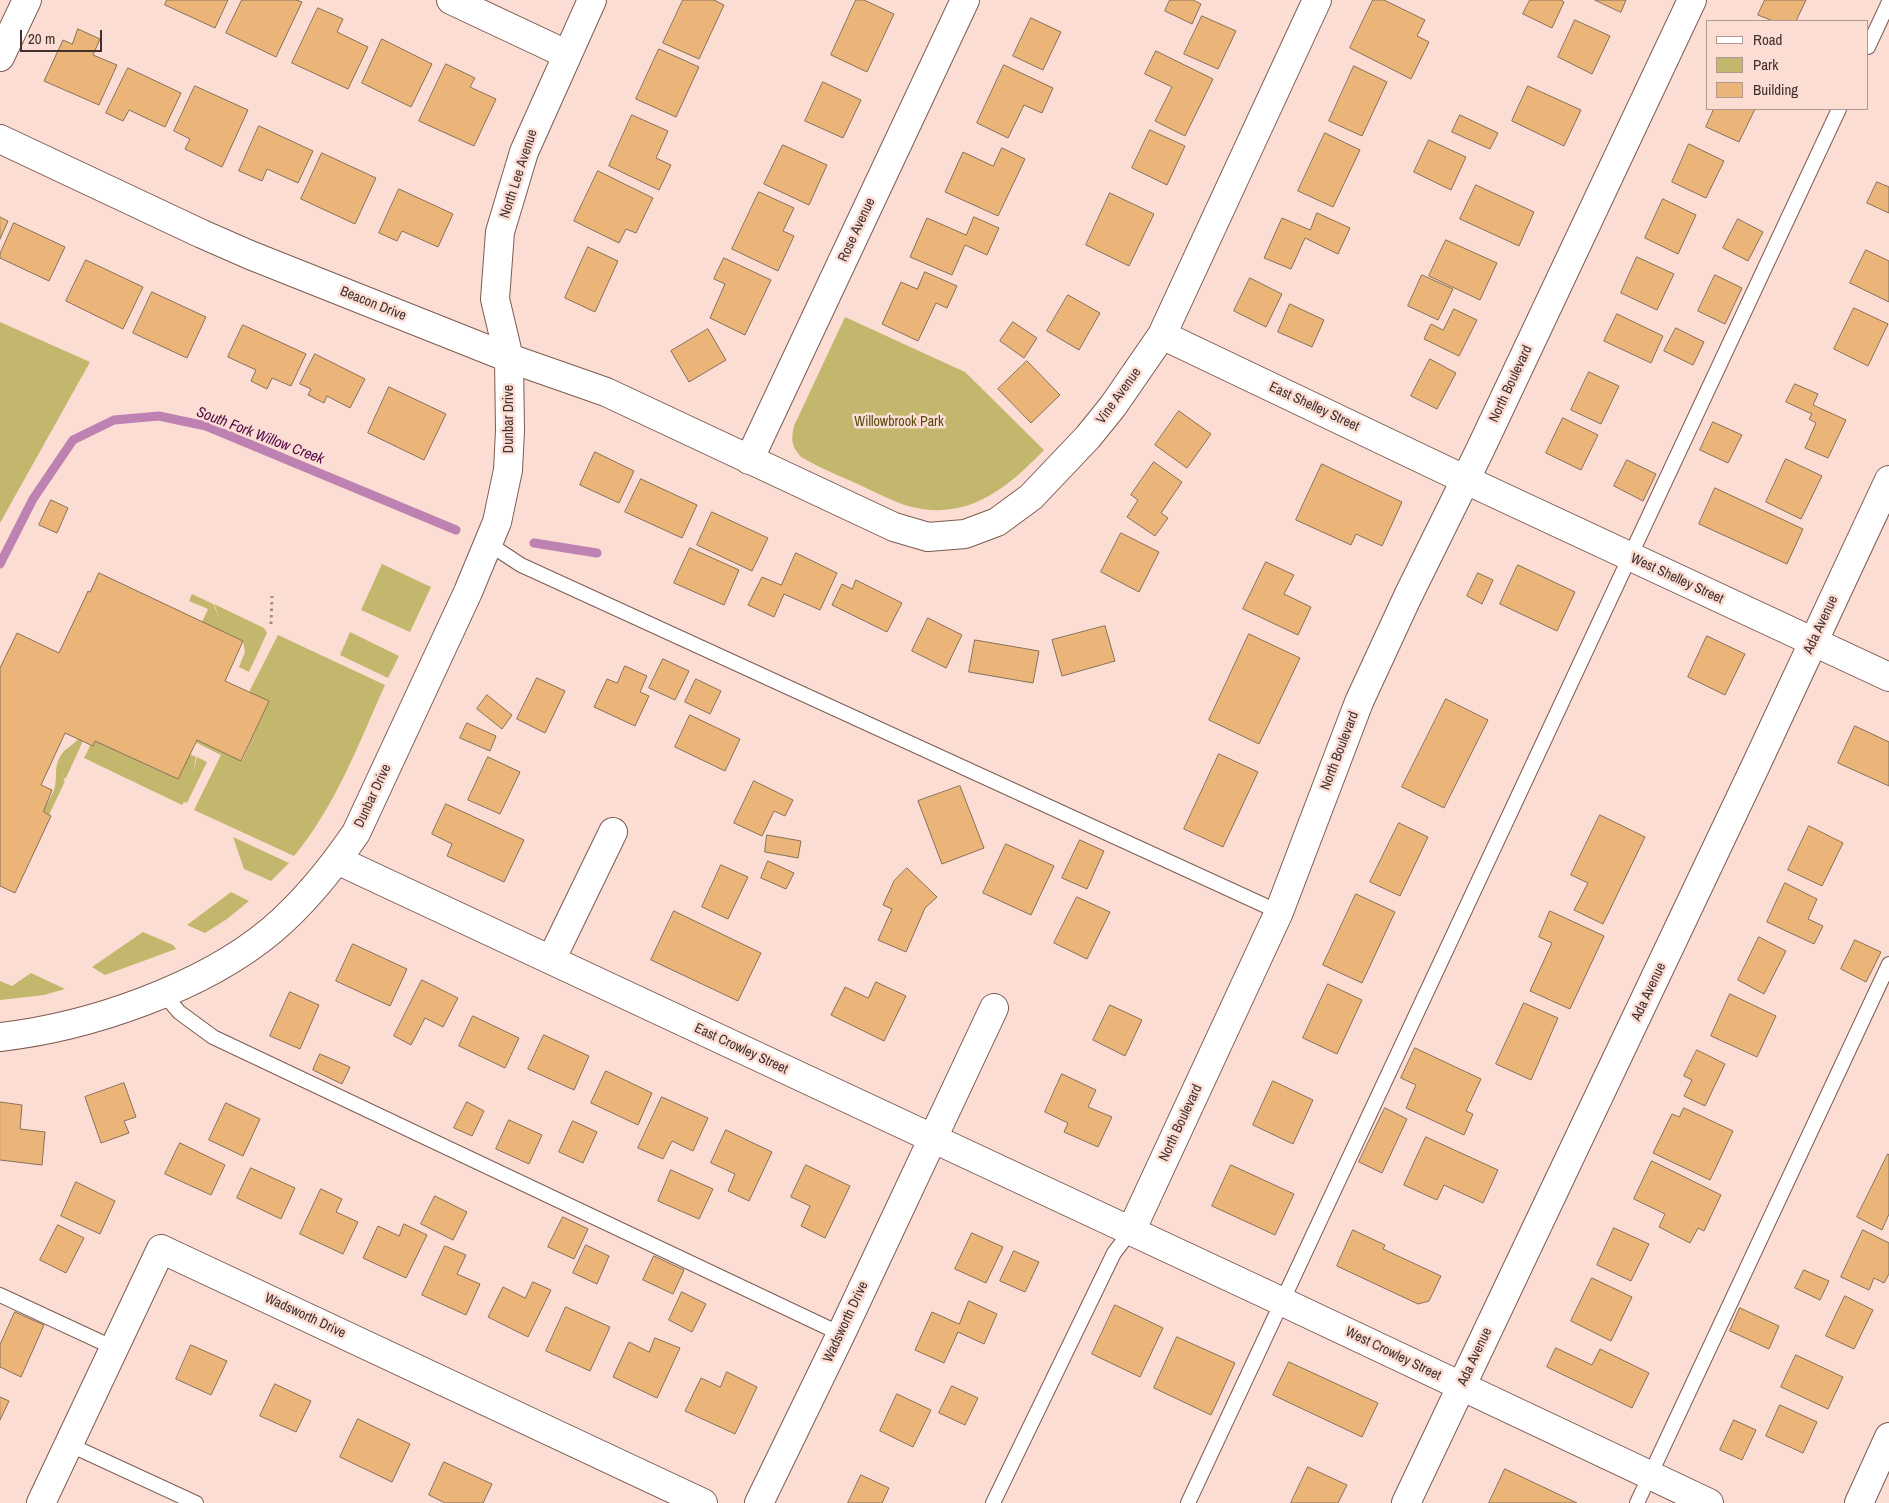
<!DOCTYPE html>
<html>
<head>
<meta charset="utf-8">
<style>
	body { margin:0 }
	#map { position:relative; width:1889px; height:1503px; overflow:hidden; background:#fcddd4; font-family:"Archivo Narrow",sans-serif }
	canvas { display:block }
	.legend { position:absolute; left:1706px; top:20px; width:162px; height:90px; box-sizing:border-box; background:#fcddd4; border:1px solid #b19891; margin:0; padding:6px 9px; list-style:none; font-size:15px; color:#40312d }
	.legend li { display:flex; align-items:center; gap:10px; height:25px }
	.legend b { width:25px; border:1px solid #b19891 }
	.scale { position:absolute; left:20px; top:30px; width:82px; height:22px; box-sizing:border-box; border:2px solid #40312d; border-top:0; padding-left:6px; font-size:15px; line-height:18px; white-space:nowrap; color:#40312d; -webkit-text-stroke:4px #fcddd4; paint-order:stroke }
</style>
</head>
<body>
<div id="map">
<canvas width="1889" height="1503"></canvas>
<ul class="legend">
<li><b style="height:6px;background:#fff"></b>Road</li>
<li><b style="height:14px;background:#c3b66d"></b>Park</li>
<li><b style="height:14px;background:#ebb57a"></b>Building</li>
</ul>
<div class="scale">20 m</div>
</div>
<script>
const ctx = document.querySelector('canvas').getContext('2d');
ctx.lineJoin = 'round';
function fillPath(path, color) {
  ctx.fillStyle = color;
  ctx.fill(path, 'evenodd');
}
function strokePath(path, color, width, dash) {
  ctx.strokeStyle = color;
  ctx.lineWidth = width;
  ctx.lineCap = dash ? 'butt' : 'round';
  ctx.setLineDash(dash || []);
  ctx.stroke(path);
}
function write(font, color, halo, rows, align = 'center') {
  ctx.font = font + ' "Archivo Narrow",sans-serif';
  ctx.lineWidth = 5;
  ctx.setLineDash([]);
  ctx.textBaseline = 'middle';
  ctx.strokeStyle = halo;
  ctx.fillStyle = color;
  for (const [text, x, y, turn = 0] of rows) {
    ctx.save();
    ctx.translate(x, y);
    ctx.rotate((+turn || 0) * Math.PI / 180);
    ctx.textAlign = isNaN(turn) ? turn : align;
    if (halo) ctx.strokeText(text, 0, 0);
    ctx.fillText(text, 0, 0);
    ctx.restore();
  }
}
fillPath(new Path2D(`
	M845,317l120,55 79,78c-38,39 -77,72 -136,56 -16,-5 -31,-13 -46,-20 -20,-9 -42,-18 -61,-29 -10,-11 -10,-18 -7,-31z
	M0,322l90,40 -90,161z
	M382,564l49,23 -21,45 -49,-22z
	M192,594l21,10 7,15 -6,-15 50,24 3,5 -18,39 -10,-5 6,-15 -2,-11 -41,-19 6,-13 -19,-8z
	M350,632l49,24 -11,22 -48,-23z
	M278,635l107,50c-26,58 -50,122 -91,171l-100,-46 27,-55 -26,-13 2,-2 45,21 27,-60 -19,-9v-2z
	M78,739l5,2 -17,37 -3,1 2,2 -16,34 -5,-3v-2c3,-7 8,-15 10,-20 4,-12 -1,-23 7,-35 4,-7 13,-10 17,-16z
	M95,741l83,38 12,-25 6,3 -3,18 4,-18 10,5 -20,41 -3,-1 -2,3 -98,-47 5,-10 4,4 -4,-4 1,-3 3,1z
	M233,837l56,26 -18,18 -27,-12z
	M231,892l18,9 -22,18 -22,14 -18,-8z
	M143,932l30,13 3,4 -71,26 -13,-8z
	M31,973l34,16 -21,6 -44,5v-19l12,5z`), '#c3b66d');
strokePath(new Path2D(`
	M534,543l63,10
	M0,564l33,-65 40,-59 41,-20 45,-4 47,10 250,104`), '#be82b2', 9);
const building = new Path2D(`
	M167,0h61l-13,28 -50,-23z
	M242,0h54l6,2 -26,55 -50,-24z
	M683,0h31l10,5 -25,54 -36,-16z
	M856,0h8l30,14 -27,58 -36,-17z
	M1170,0h23l8,4 -9,20 -27,-13z
	M1373,0h11l41,20 -8,16 12,6 -18,37 -61,-31z
	M1530,0h31l3,2 -12,26 -29,-14z
	M1595,0h31l-5,12z
	M1765,0h41l-10,21h-23l-15,-6z
	M318,8l25,11 -6,13 31,15 -20,42 -56,-26z
	M1202,16l34,15 -18,38 -34,-15z
	M1031,18l30,14 -18,38 -30,-14z
	M1575,20l35,16 -18,38 -34,-17z
	M78,29l22,10 -7,16 24,10 -18,40 -55,-24 19,-41 9,4z
	M382,39l50,25 -21,43 -49,-24z
	M659,49l40,18 -23,50 -40,-18z
	M1156,51l57,28 -28,57 -30,-15 17,-34 -27,-13z
	M446,64l29,14 -5,9 26,12 -22,47 -55,-25z
	M1004,65l49,23 -11,25 -18,-8 -16,33 -31,-15z
	M1354,66l33,16 -25,54 -33,-15z
	M128,68l53,25 -16,34 -36,-17 -6,11 -17,-8z
	M823,82l38,18 -18,38 -38,-17z
	M195,86l53,24 -26,57 -37,-18 5,-10 -16,-8z
	M1528,86l53,24 -17,36 -52,-25z
	M1714,109h41l-16,33 -33,-15z
	M632,115l36,16 -12,27 15,7 -12,25 -50,-24z
	M1460,115l38,18 -8,16 -38,-17z
	M259,126l54,25 -15,32 -31,-14 -5,12 -23,-10z
	M1150,130l35,16 -18,39 -35,-17z
	M1325,133l35,17 -27,57 -35,-16z
	M1429,140l37,17 -15,33 -37,-18z
	M1689,144l35,17 -18,37 -34,-16z
	M783,145l44,20 -18,40 -45,-21z
	M1002,148l23,11 -27,57 -53,-24 18,-40 30,14z
	M322,153l54,25 -21,46 -54,-25z
	M598,171l55,27 -17,35 -10,-4 -7,14 -45,-22z
	M1877,182l12,5v26l-22,-10z
	M1476,185l58,27 -15,34 -59,-27z
	M399,189l54,25 -15,33 -36,-16 -5,10 -18,-8z
	M759,192l35,16 -11,23 11,5 -16,35 -46,-22z
	M1110,193l44,21 -25,52 -43,-21z
	M1663,199l33,16 -18,39 -33,-16z
	M1317,213l33,15 -12,26 -33,-16 -14,31 -27,-11 18,-40 28,12z
	M0,217l8,4 -8,18z
	M974,217l25,11 -12,27 -22,-10 -13,30 -42,-18 17,-39 39,17z
	M1738,219l25,13 -15,29 -25,-13z
	M14,223l51,24 -16,34 -49,-23v-4z
	M1446,240l51,23 -17,37 -51,-24z
	M588,247l30,14 -23,51 -30,-14z
	M1866,250l23,11v41l-39,-19z
	M1637,257l37,17 -17,36 -36,-17z
	M724,258l47,22 -26,55 -35,-17 15,-34 -11,-5z
	M86,260l57,27 -20,42 -57,-28z
	M925,272l32,14 -10,22 -11,-5 -18,38 -36,-17 19,-42 16,7z
	M1422,275l31,14 -15,31 -30,-14z
	M1715,275l27,13 -17,36 -27,-13z
	M1250,278l32,16 -16,33 -32,-16z
	M152,292l54,25 -19,41 -54,-25z
	M1068,295l32,18 -21,37 -32,-19z
	M1290,304l34,16 -12,27 -34,-15z
	M1854,308l34,16 -20,42 -34,-17z
	M1454,309l23,11 -18,36 -35,-17 7,-15 12,6z
	M1617,314l46,22 -12,27 -47,-22z
	M1013,322l24,16 -13,20 -24,-17z
	M243,325l63,29 -15,32 -19,-8 -5,11 -16,-8 5,-11 -28,-13z
	M1676,328l28,14 -11,23 -29,-14z
	M708,329l18,31 -37,22 -18,-31z
	M315,354l50,25 -15,29 -23,-12 -3,7 -16,-8 3,-6 -11,-5z
	M1430,359l26,14 -19,36 -26,-13z
	M1027,361l33,34 -29,28 -33,-34z
	M1589,372l30,14 -18,38 -30,-14z
	M1795,384l23,10 -5,11 33,15 -18,38 -23,-10 11,-25 -7,-4 3,-5 -26,-12z
	M389,387l57,27 -22,46 -56,-27z
	M1179,411l32,23 -24,34 -32,-23z
	M1563,418l35,17 -17,35 -35,-17z
	M1713,422l29,13 -14,28 -28,-13z
	M595,452l39,19 -15,32 -39,-18z
	M1786,459l36,17 -21,43 -35,-17z
	M1627,460l29,14 -13,27 -29,-15z
	M1154,462l28,20 -21,31 7,5 -13,18 -28,-19 11,-17 -7,-5z
	M1322,464l80,38 -20,44 -26,-12 -5,11 -55,-25z
	M641,479l56,26 -15,33 -57,-26z
	M1715,488l88,41 -16,35 -88,-40z
	M51,500l17,8 -11,25 -18,-8z
	M712,512l56,26 -16,33 -55,-26z
	M1121,533l38,19 -20,40 -38,-20z
	M690,548l49,22 -15,35 -50,-22z
	M796,553l41,20 -17,37 -36,-16 -10,23 -26,-12 14,-28 19,8z
	M1266,562l28,13 -10,19 27,13 -13,28 -55,-26z
	M1518,565l57,27 -18,39 -57,-27z
	M99,573l144,68 -18,40 44,20 -28,60 -44,-21 -19,39 -83,-38 -2,5 -28,-13 -24,52 11,5 -8,20v2l7,4 -36,77 -15,-7v-218l17,-35 42,20 25,-53 4,-9 2,1z
	M1478,573l15,7 -11,24 -15,-8z
	M856,580l46,23 -15,29 -55,-27 10,-21 10,5z
	M928,618l34,17 -16,33 -34,-17z
	M1105,626l10,35 -53,15 -10,-36z
	M1249,634l51,24 -41,86 -50,-24z
	M1707,636l38,18 -20,41 -37,-18z
	M975,640l64,11 -6,32 -64,-11z
	M663,659l26,12 -14,29 -26,-12z
	M625,666l22,10 -7,16 9,4 -14,30 -41,-19 13,-28 10,4z
	M537,678l28,13 -20,42 -28,-14z
	M696,679l25,12 -11,23 -25,-12z
	M487,695l25,20 -10,14 -25,-20z
	M1446,699l42,21 -44,88 -42,-21z
	M690,715l50,24 -15,32 -50,-24z
	M467,723l29,13 -6,15 -30,-13z
	M1855,726l34,16v44l-51,-23z
	M1219,754l39,18 -35,75 -39,-18z
	M488,757l32,15 -20,42 -32,-14z
	M754,781l39,19 -8,16 -11,-5 -12,25 -28,-13z
	M960,786l24,62 -42,16 -24,-63z
	M446,804l78,36 -20,42 -57,-26 5,-12 -20,-10z
	M1600,815l45,22 -42,87 -29,-14 14,-27 -17,-8z
	M1399,823l29,14 -28,59 -30,-14z
	M1809,826l34,17 -21,43 -34,-16z
	M767,835l34,6 -3,17 -33,-6z
	M1080,840l24,11 -17,38 -25,-11z
	M1006,844l48,22 -23,49 -48,-22z
	M768,861l26,12 -8,16 -25,-11z
	M721,865l27,12 -20,42 -26,-12z
	M907,868l30,29 -12,11 -19,44 -28,-12 14,-31 -9,-4 11,-24z
	M1785,883l32,16 -9,20 15,7 -9,18 -47,-22z
	M1356,894l39,18 -33,71 -39,-18z
	M1077,897l33,15 -23,47 -33,-16z
	M674,911l87,42 -23,48 -87,-41z
	M1550,911l54,25 -34,73 -40,-18 22,-48 -13,-6z
	M1759,937l27,14 -22,43 -26,-14z
	M1855,940l26,12 -15,30 -25,-13z
	M353,944l54,25 -17,37 -54,-25z
	M422,980l36,18 -15,29 -18,-9 -14,27 -17,-9z
	M876,982l30,14 -22,45 -53,-26 14,-28 23,11z
	M1328,984l34,16 -25,54 -34,-16z
	M290,992l29,13 -19,44 -30,-13z
	M1730,994l46,22 -19,41 -46,-21z
	M1524,1003l34,15 -27,62 -35,-16z
	M1110,1005l32,15 -17,36 -32,-16z
	M473,1016l46,22 -14,30 -46,-22z
	M544,1035l45,21 -15,34 -46,-21z
	M1415,1048l66,31 -15,32 7,3 -9,21 -58,-27 10,-23 -15,-7z
	M1697,1050l28,14 -20,42 -21,-10 8,-16 -8,-4z
	M320,1054l30,13 -8,17 -29,-14z
	M606,1071l46,22 -14,32 -47,-22z
	M1062,1074l34,16 -8,17 24,10 -14,30 -34,-15 4,-9 -23,-11z
	M1273,1081l40,19 -20,44 -40,-19z
	M124,1083l12,34 -12,4 5,12 -28,10 -16,-46z
	M662,1097l46,21 -15,33 -21,-10 -9,18 -25,-11z
	M0,1102l22,3 -2,24 25,3 -3,33 -42,-5z
	M467,1102l17,9 -12,25 -18,-8z
	M226,1103l34,16 -17,37 -34,-16z
	M1385,1108l22,11 -25,54 -23,-11z
	M1684,1108l49,23 -23,49 -57,-27 19,-39 7,3z
	M509,1120l33,15 -13,29 -33,-15z
	M573,1121l24,11 -14,31 -24,-11z
	M726,1130l46,22 -23,49 -21,-10 7,-17 -24,-11z
	M1426,1137l72,33 -15,33 -39,-18 -7,15 -33,-15z
	M180,1143l45,22 -14,30 -46,-21z
	M1888,1154l1,1v59l-7,16 -25,-13z
	M1652,1161l69,34 -17,36 -6,-3 -8,15 -31,-16 6,-13 -31,-15z
	M806,1165l44,21 -25,52 -24,-12 9,-20 -19,-9z
	M1231,1165l63,29 -19,41 -63,-29z
	M251,1168l44,20 -14,31 -44,-21z
	M671,1170l42,19 -14,30 -41,-18z
	M76,1182l39,19 -15,33 -39,-18z
	M321,1189l21,10 -6,13 22,10 -15,32 -43,-20z
	M435,1196l32,16 -14,28 -32,-16z
	M563,1217l25,12 -14,30 -26,-12z
	M404,1224l23,11 -21,43 -43,-20 15,-32 21,10z
	M58,1225l26,13 -18,35 -26,-13z
	M1614,1228l35,16 -18,37 -34,-16z
	M1353,1230l32,15 -2,4 58,27 -12,25 -11,3 -81,-38z
	M1863,1230l26,13v31l-5,9 -10,-5 -5,12 -28,-13z
	M972,1233l31,14 -17,36 -31,-14z
	M586,1245l23,11 -12,28 -24,-11z
	M445,1246l21,9 -9,19 23,10 -14,31 -44,-20z
	M1014,1251l25,11 -14,30 -25,-11z
	M654,1256l30,14 -11,24 -30,-14z
	M1804,1270l25,11 -9,19 -25,-12z
	M1592,1278l40,19 -21,44 -40,-20z
	M533,1282l18,8 -23,47 -40,-20 15,-30 22,11z
	M682,1292l24,12 -14,28 -23,-12z
	M1845,1296l28,14 -19,39 -28,-13z
	M969,1301l28,13 -13,30 -26,-12 -14,31 -29,-13 17,-38 27,12z
	M1115,1305l48,23 -23,49 -48,-23z
	M566,1307l44,20 -20,44 -44,-20z
	M1740,1308l39,18 -10,23 -39,-18z
	M15,1312l29,13 -23,52 -21,-10v-22z
	M1177,1337l58,26 -24,52 -57,-27z
	M655,1338l25,10 -23,50 -44,-21 16,-35 20,10z
	M191,1345l36,16 -16,34 -35,-16z
	M1556,1348l36,17 8,-16 49,24 -17,35 -85,-41z
	M1796,1355l47,22 -15,32 -47,-22z
	M1289,1362l89,41 -16,34 -89,-42z
	M727,1372l30,15 -22,47 -50,-23 16,-33 19,9z
	M275,1384l36,17 -15,31 -36,-16z
	M952,1386l26,12 -13,27 -26,-12z
	M897,1394l34,16 -18,37 -33,-16z
	M0,1397l9,4 -9,19z
	M1780,1405l37,17 -14,31 -37,-17z
	M358,1419l52,25 -18,38 -52,-25z
	M1734,1420l22,10 -14,30 -22,-10z
	M444,1462l48,22 -9,19h-38l-16,-8z
	M1308,1467l39,18 -9,18h-47z
	M1505,1469l72,34h-88z
	M861,1475l28,13 -7,15h-34z`);
fillPath(building, '#ebb57a');
strokePath(building, '#877057', 1);
const lane = new Path2D(`
	M1868,47l21,-45
	M489,544l32,21 758,347
	M163,993l16,19 34,25 628,297
	M0,1295l114,53
	M68,1444l128,59
	M993,1503l121,-250 17,-22
	M1188,1503l651,-1394
	M1637,1503l252,-539`);
const street = new Path2D(`
	M451,0l115,54
	M0,57l27,-57
	M0,139l202,95 48,21 259,103 97,34 288,135 34,10 37,-3 32,-12 34,-25 57,-60 25,-31 49,-71 155,-335
	M1162,335l304,145 423,197
	M749,460l216,-460
	M337,860l946,442 426,201
	M551,960l62,-128
	M1131,1231l148,-319 80,-210 49,-106 72,-146 212,-450
	M41,1503l120,-254 542,254
	M759,1503l82,-169 153,-326
	M1406,1503l349,-736 134,-287
	M1859,1503l30,-66`);
const secondary = new Path2D(`
	M0,1037c89,-10 203,-49 272,-107 33,-28 60,-62 84,-97l112,-241 29,-70 11,-52 2,-39 -1,-73 -14,-59 5,-67 24,-80 68,-152`);
strokePath(lane, '#7c5b52', 16);
strokePath(street, '#7c5b52', 30);
strokePath(secondary, '#7c5b52', 30);
strokePath(new Path2D(`
	M271,624l1,-28`), '#a38b85', 3, [2.5, 4]);
strokePath(lane, '#fff', 14);
strokePath(street, '#fff', 28);
strokePath(secondary, '#fff', 28);
write('14px', '#40312d', '#fcddd4', [
	["North Lee Avenue",519,174,-72],
	["Rose Avenue",857,230,-65],
	["Beacon Drive",373,304,22],
	["North Boulevard",1511,384,-65],
	["Vine Avenue",1119,396,-54],
	["East Shelley Street",1314,407,25],
	["Dunbar Drive",509,419,-90],
	["West Shelley Street",1677,579,25],
	["Ada Avenue",1821,625,-65],
	["North Boulevard",1340,751,-69],
	["Dunbar Drive",373,796,-65],
	["Ada Avenue",1649,992,-65],
	["East Crowley Street",741,1049,25],
	["North Boulevard",1181,1123,-65],
	["Wadsworth Drive",305,1316,25],
	["Wadsworth Drive",846,1322,-65],
	["West Crowley Street",1393,1354,26],
	["Ada Avenue",1475,1357,-65]
]);
write('14px', '#554b10', '#fcddd4', [
	["Willowbrook Park",899,422]
]);
write('italic 15px', '#54094b', '#fcddd4', [
	["South Fork Willow Creek",260,436,21]
]);
</script>
</body>
</html>
